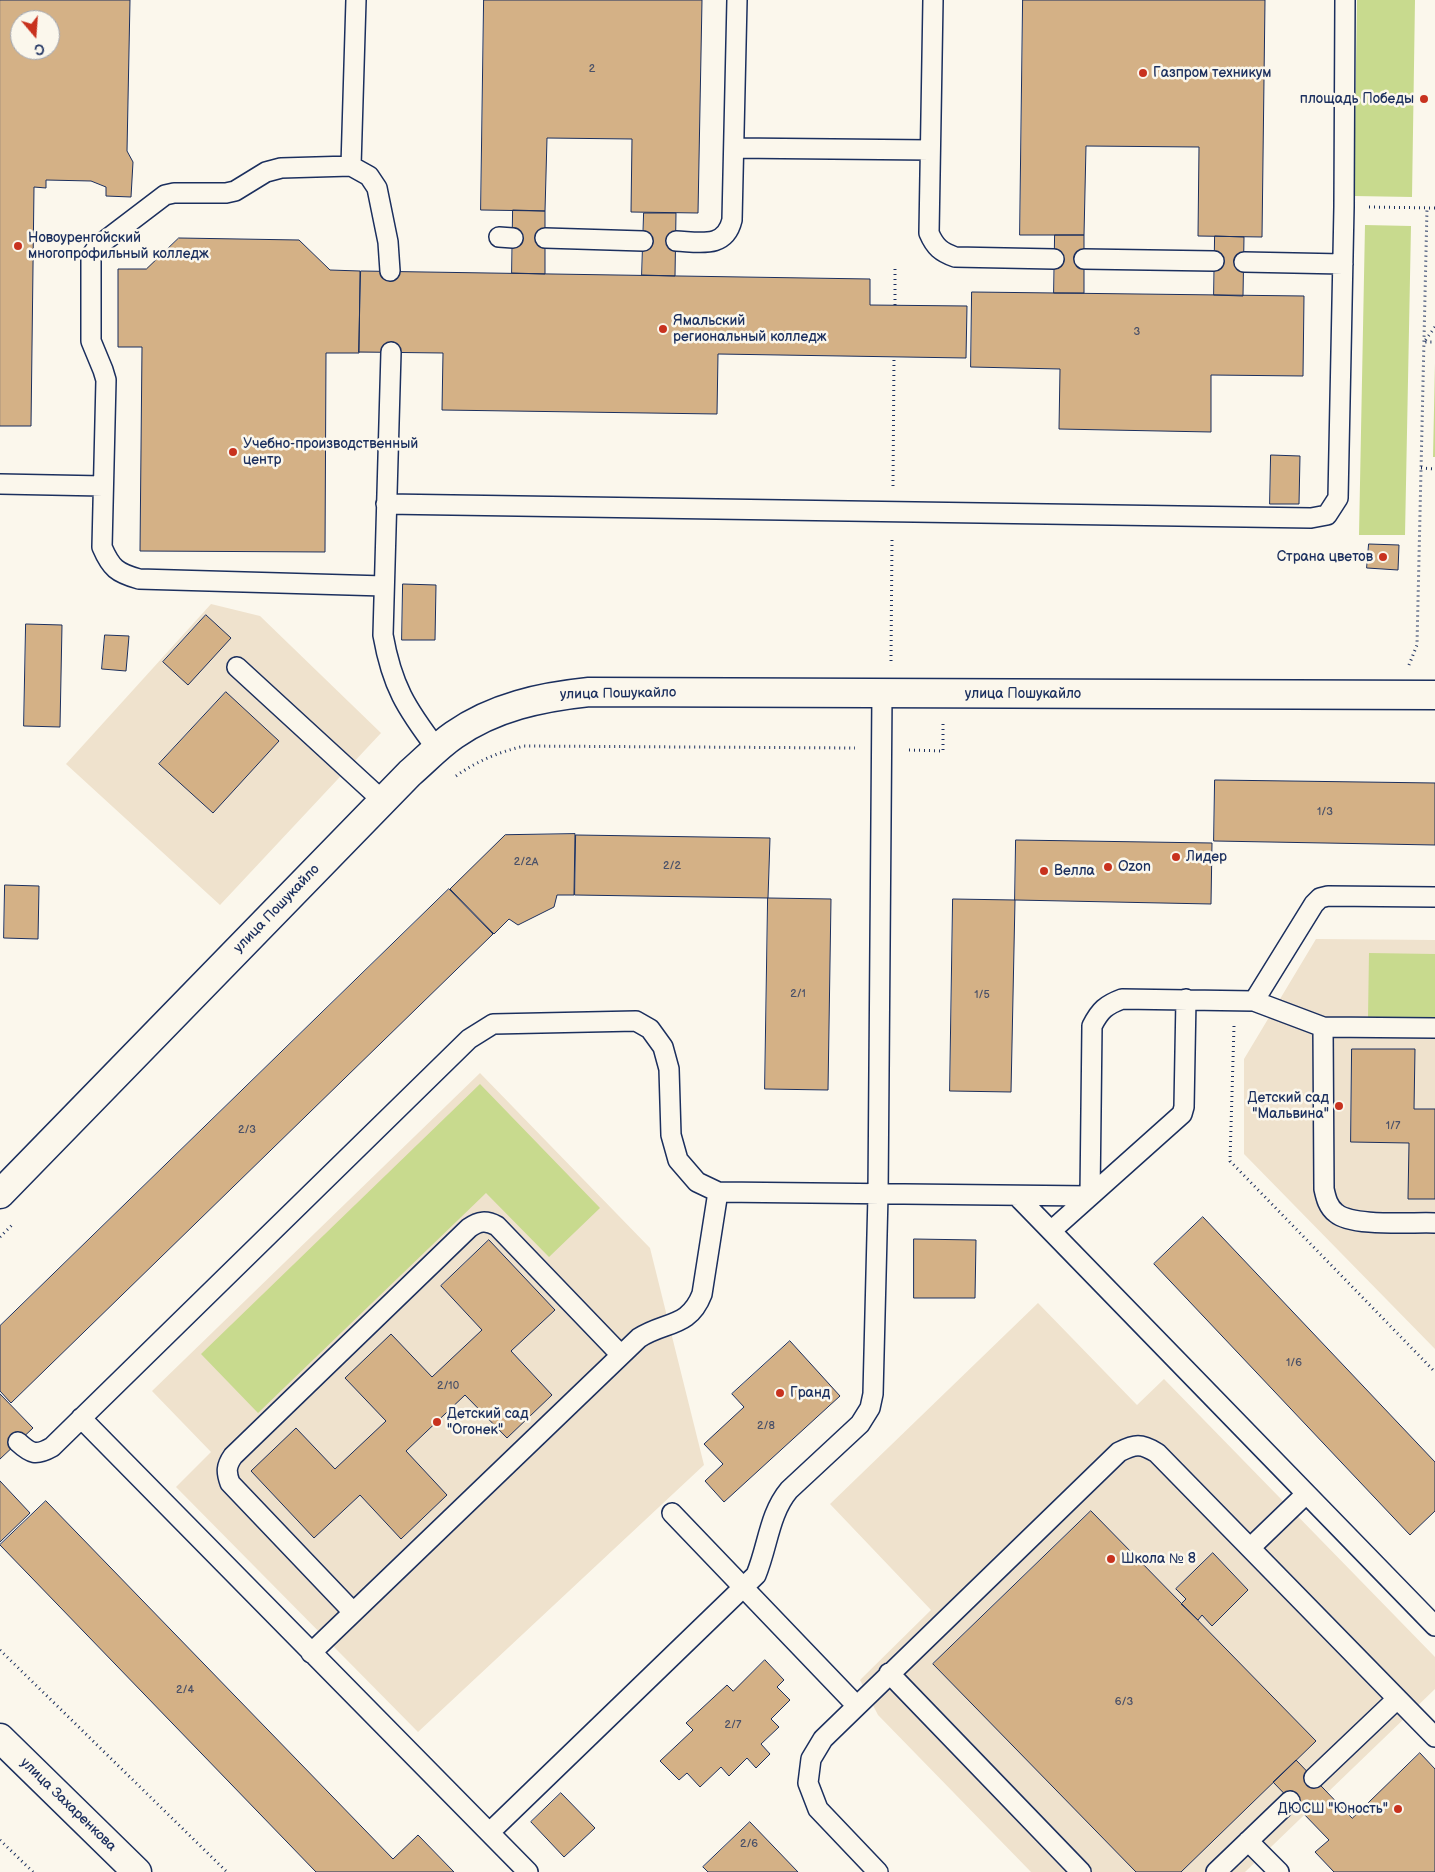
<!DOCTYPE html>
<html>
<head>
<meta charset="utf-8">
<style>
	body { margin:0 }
	#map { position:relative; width:1435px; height:1872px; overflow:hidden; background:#fbf7ec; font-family:"Balsamiq Sans",sans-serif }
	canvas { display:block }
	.north { position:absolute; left:10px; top:10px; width:50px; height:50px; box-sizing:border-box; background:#fbf7ec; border:1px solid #a1a7b3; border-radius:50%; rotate:162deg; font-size:14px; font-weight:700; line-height:20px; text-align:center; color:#1b2f5e }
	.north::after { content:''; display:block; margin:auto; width:18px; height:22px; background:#c8321e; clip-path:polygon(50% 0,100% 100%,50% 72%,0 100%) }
</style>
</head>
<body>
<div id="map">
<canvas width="1435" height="1872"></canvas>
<div class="north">С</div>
</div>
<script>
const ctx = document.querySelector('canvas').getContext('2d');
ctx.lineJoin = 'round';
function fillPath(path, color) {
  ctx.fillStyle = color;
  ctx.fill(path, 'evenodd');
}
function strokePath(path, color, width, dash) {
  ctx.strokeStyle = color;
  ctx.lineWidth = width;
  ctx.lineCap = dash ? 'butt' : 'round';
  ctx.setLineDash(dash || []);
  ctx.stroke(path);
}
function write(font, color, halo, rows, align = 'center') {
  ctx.font = font + ' "Balsamiq Sans",sans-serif';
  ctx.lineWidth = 5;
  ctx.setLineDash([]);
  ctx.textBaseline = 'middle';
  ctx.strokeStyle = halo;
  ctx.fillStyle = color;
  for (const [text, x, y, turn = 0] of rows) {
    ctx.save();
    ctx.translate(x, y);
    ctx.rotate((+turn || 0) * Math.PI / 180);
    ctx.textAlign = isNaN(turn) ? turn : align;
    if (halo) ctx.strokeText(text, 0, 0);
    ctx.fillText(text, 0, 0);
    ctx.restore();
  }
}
fillPath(new Path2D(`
	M211,604l49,12 121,117 -161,172 -154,-141z
	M1316,939l119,1v409l-191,-195v-95z
	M480,1073l170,175 54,217 -286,267 -242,-245 35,-35 -59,-61z
	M1038,1303l99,102 27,-26 271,278v32l-190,183h-214l-153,-157 -18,-35 71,-70 -101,-106z`), '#efe2cd');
fillPath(new Path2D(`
	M1357,0h58l-3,197 -58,-1z
	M1365,225l46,1 -6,309h-46z
	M1435,363v94h-2z
	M1369,953l66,1v64l-67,-1z
	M480,1084l120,124 -51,49 -63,-64 -228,220 -57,-59z`), '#c8da8e');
const building = new Path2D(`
	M0,0h130l-3,151 6,11 -2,35 -25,-1v-9l-15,-6 -45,-1v8l-12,-1 -3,239h-31zM20,20h30v30h-30z
	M484,0h218l-4,213 -67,-1 1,-73 -85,-1 -2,73 -64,-1z
	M1023,0h242l-3,237 -64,-1 1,-89 -113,-1 -2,89h-64z
	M513,210l32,1v63l-33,-1z
	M644,213h32l-1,63 -33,-1z
	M1055,235h29v58h-30z
	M1215,236l29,1 -1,59 -29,-1z
	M179,238l120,2 31,30 30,1 -1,82h-33l-1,199 -185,-1 2,-204h-24v-78h28z
	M361,271l509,8v26l97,1 -1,52 -248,-4 -1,60 -275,-4 1,-57 -84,-1z
	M972,292l332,4 -1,80 -92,-1v57l-152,-3 1,-60 -89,-2z
	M1271,455l29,1 -1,48h-29z
	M1369,544l30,1 -1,25 -31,-2z
	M403,584l33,1 -1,55h-33z
	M206,615l25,23 -43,47 -25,-23z
	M26,624l36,1 -2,102 -36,-1z
	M105,635l24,1 -3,35 -24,-2z
	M226,692l53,49 -66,72 -54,-49z
	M1215,780l220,3v62l-221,-4z
	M575,834l-1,61h-17l-3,12 -36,18 -9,-6 -15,15 -44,-45 55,-54z
	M576,835l194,3 -2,60 -193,-3z
	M1016,840l196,3 -1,61 -196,-4z
	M5,885l34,1 -1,53 -34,-1z
	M449,889l44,45 -482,469 -11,-12v-65z
	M768,898l63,1 -3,191 -63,-1z
	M953,899l62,1 -4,192 -61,-1z
	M1352,1049h63l-1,60h21v90h-27l1,-56 -58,-1z
	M1203,1217l232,245v49l-25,24 -256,-271z
	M914,1239l62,1 -1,58h-61z
	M489,1240l66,70 -44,41 41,44 -45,43 -42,-43 -59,56 41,44 -46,44 -41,-44 -46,43 -63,-67 45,-43 39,41 51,-48 -41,-43 46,-44 41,43 50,-47 -41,-44z
	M790,1341l50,55 -116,106 -19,-21 18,-17 -19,-20 40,-37 -12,-13z
	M0,1394l33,34 -33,31z
	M0,1481l30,32 -30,29z
	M46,1501l347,358 25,-24 36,37h-138l-316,-327z
	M1091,1511l225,230 -135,131h-45l-203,-208z
	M1213,1553l35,37 -36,36 -10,-11 -4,5 -17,-16 5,-5 -10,-10z
	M765,1660l19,20 -7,7 13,13 -19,19 8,8 -18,17 9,10 -14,14 -9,-10 -18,18 -8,-9 -21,20 -13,-14 -8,7 -19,-19 33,-31 -7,-7 41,-38 6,6z
	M1420,1753l15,16v103h-101l-19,-20 14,-12 -56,-58 23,-22 56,58z
	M561,1793l34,35 -31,29 -33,-35z
	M750,1822l48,50h-90l-5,-5z`);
fillPath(building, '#d4b186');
strokePath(building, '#1b2f5e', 1);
const service = new Path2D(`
	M933,0l-4,233c6,14 12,19 26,24l99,2
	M734,148l196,2
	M351,166l5,-166
	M499,237l14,1
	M545,238l98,3
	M676,241c24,1 49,8 56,-21l5,-220
	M1084,259l130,2
	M1244,262l99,2
	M391,352l-8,283c9,51 23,73 54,114
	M0,484l103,2
	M386,504l925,14 16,-3 11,-17 6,-291 1,-207
	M384,586l-245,-7c-22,-6 -28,-11 -37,-32l4,-167 -3,-10 -12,-29v-85l7,-10 67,-51 9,-2h52l9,-2 31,-19 15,-4 70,-2 18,10 8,12 11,54 2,29
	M237,667l146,134
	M1254,1001l69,26 1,162c2,9 4,18 12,24 16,14 76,9 99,10
	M1323,1027l112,1
	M1017,1196l418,430
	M1051,1231l131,-117 2,-7 2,-108
	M81,1418l447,454
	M18,1442c13,12 18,14 34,5l417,-408 24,-15 143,-3 14,8 13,18 6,22 2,66 7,25 19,22 21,10 372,4 2,-170c8,-16 14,-21 30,-27l132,2 60,-97 6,-6 8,-2 107,1
	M672,1513l185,193 -34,33 -12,20 -3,24 10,26 60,63
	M1250,1548l56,-54
	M353,1612l-123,-129c-4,-11 -4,-17 3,-27l236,-228c10,-7 17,-8 28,-2l124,129
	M311,1653l328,-315c26,-17 50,-10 63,-44l16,-102
	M889,1673l192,199
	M857,1706l262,-254c16,-8 22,-9 38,1l278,284
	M1314,1778l83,-79
	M490,1832l266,-257c12,-29 13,-61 33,-85l71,-66 10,-16 3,-14 5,-199 4,-501
	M1248,1841l31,31
	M1216,1872l74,-71`);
const minor = new Path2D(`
	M0,1194l410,-421c14,-12 28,-27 44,-38 40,-28 87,-38 135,-43l846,3
	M0,1738l137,134`);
strokePath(service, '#1b2f5e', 22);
strokePath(minor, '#1b2f5e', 31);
strokePath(new Path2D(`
	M1369,207l66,1
	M895,305v-39
	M1435,327l-11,15h11
	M1421,468l14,1
	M893,486l1,-129
	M891,661l1,-123
	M1409,665l8,-20 10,-437
	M909,750l34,1v-28
	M456,776c21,-15 43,-24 68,-30l331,2
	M1234,1026l-4,135 205,211
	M0,1237l14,-14
	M0,1650l227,222
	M0,1840l33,32`), '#1b2f5e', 3, [1, 4]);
strokePath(service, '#fbf7ec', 19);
strokePath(minor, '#fbf7ec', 28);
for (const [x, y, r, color] of [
	[1143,73,5,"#c8321e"],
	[1424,99,5,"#c8321e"],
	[18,246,5,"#c8321e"],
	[663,329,5,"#c8321e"],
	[233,452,5,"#c8321e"],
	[1383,557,5,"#c8321e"],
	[1176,857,5,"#c8321e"],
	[1108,867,5,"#c8321e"],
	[1044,871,5,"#c8321e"],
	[1339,1106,5,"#c8321e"],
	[780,1393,5,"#c8321e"],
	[437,1422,5,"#c8321e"],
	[1111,1559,5,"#c8321e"],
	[1398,1809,5,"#c8321e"]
]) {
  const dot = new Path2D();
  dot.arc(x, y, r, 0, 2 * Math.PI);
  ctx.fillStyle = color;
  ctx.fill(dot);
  strokePath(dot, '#fbf7ec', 2);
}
write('11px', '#495068', null, [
	["2",592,69],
	["3",1137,332],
	["1/3",1325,812],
	["2/2А",526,862],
	["2/2",672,866],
	["2/1",798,994],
	["1/5",982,995],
	["1/7",1393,1126],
	["2/3",247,1130],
	["1/6",1294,1363],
	["2/10",448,1386],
	["2/8",766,1426],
	["2/4",185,1690],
	["6/3",1124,1702],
	["2/7",733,1725],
	["2/6",749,1844]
]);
write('14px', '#1b2f5e', '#fbf7ec', [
	["Газпром техникум",1153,73],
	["площадь Победы",1414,99,"right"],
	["Новоуренгойский",28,238],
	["многопрофильный колледж",28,254],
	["Ямальский",673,321],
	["региональный колледж",673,337],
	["Учебно-производственный",243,444],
	["центр",243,460],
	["Страна цветов",1373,557,"right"],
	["Лидер",1186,857],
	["Ozon",1118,867],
	["Велла",1054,871],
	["Детский сад",1329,1098,"right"],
	["\"Мальвина\"",1329,1114,"right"],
	["Гранд",790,1393],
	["Детский сад",447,1414],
	["\"Огонек\"",447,1430],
	["Школа № 8",1121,1559],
	["ДЮСШ \"Юность\"",1388,1809,"right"]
], 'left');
write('14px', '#1b2f5e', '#fbf7ec', [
	["улица Пошукайло",618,694,-1],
	["улица Пошукайло",1023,694],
	["улица Пошукайло",277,909,-46],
	["улица Захаренкова",68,1805,44]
]);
</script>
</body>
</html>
